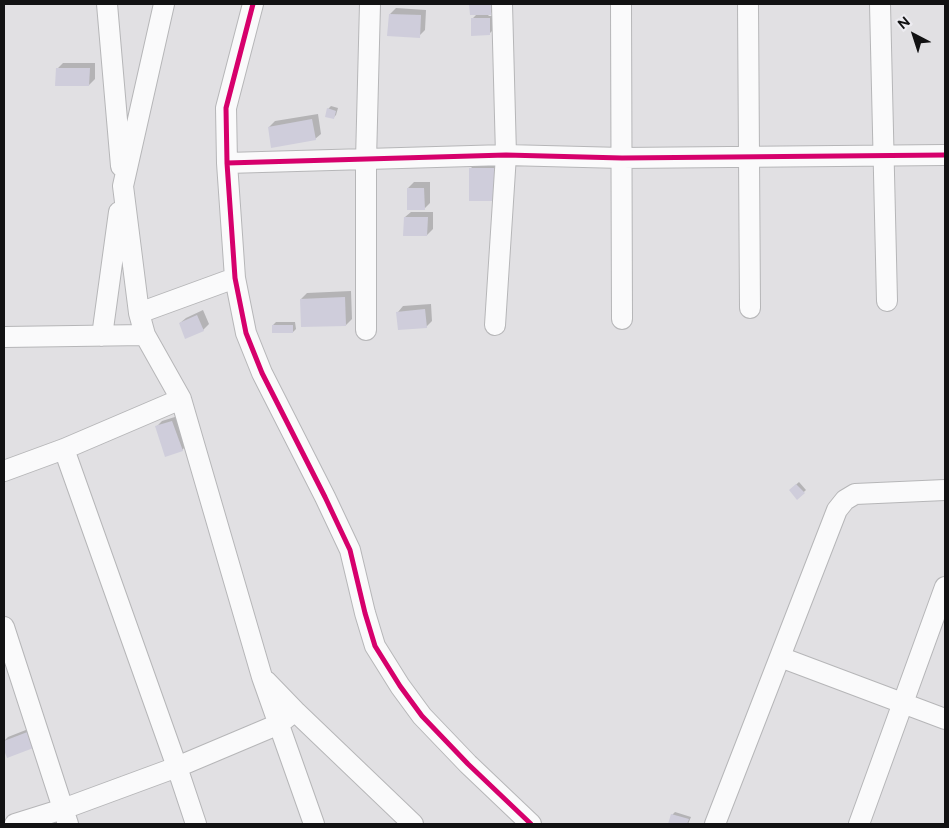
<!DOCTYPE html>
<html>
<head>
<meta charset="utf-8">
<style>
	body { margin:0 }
	#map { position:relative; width:949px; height:828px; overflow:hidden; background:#e1e0e3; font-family:Figtree,sans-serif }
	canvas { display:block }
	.frame { position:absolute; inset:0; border:5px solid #121213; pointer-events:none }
	.north { position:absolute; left:889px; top:10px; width:50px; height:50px; -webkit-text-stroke:4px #edecf1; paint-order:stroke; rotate:320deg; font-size:14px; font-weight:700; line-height:20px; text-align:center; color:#121213 }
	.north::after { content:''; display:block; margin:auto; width:18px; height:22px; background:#121213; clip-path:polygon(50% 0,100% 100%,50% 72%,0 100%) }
</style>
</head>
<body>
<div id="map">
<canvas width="949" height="828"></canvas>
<div class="frame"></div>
<div class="north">N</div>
</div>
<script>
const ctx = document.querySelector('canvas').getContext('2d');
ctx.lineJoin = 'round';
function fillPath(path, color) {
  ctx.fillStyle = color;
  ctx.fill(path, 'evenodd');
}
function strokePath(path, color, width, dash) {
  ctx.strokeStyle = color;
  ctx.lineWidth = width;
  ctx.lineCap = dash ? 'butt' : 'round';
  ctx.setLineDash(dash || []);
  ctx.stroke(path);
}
fillPath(new Path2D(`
	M471,4h25v4l-8,8h4v15l-3,3 -17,-15 5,-5h-6z
	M396,8l30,2 -1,20 -6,6 -29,-22z
	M63,63h32v16l-6,6 -32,-16z
	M331,106l7,2 -2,7 -3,3 -5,-9z
	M318,114l3,20 -6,5 -46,-12 6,-6z
	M476,163h23v31l-29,-25z
	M414,182h16v21l-6,6 -16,-21z
	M411,212h22v17l-6,6 -22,-18z
	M351,291l1,28 -6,6 -45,-26 6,-6z
	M431,304l1,17 -6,6 -28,-15 5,-6z
	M203,310l6,14 -6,6 -23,-7 6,-5z
	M276,322h19l1,7 -3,3 -20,-7z
	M178,416l10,28 -6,6 -26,-23 6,-6z
	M799,482l7,8 -9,8 -7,-8z
	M36,726l-29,30 -3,-10v-5l4,-4z
	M675,812l16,5 -3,7h-19l3,-9z`), '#0003');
fillPath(new Path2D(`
	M469,4h22v11h-21z
	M389,14l32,1 -1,23 -33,-2z
	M471,18h19v17l-19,1z
	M56,68h34l-1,18h-34z
	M327,108l9,3 -2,8 -9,-2z
	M312,119l4,21 -45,8 -3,-21z
	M469,168h25v33h-25z
	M407,188h17l1,22h-18z
	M404,217h24l-1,19h-24z
	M345,297l1,29 -45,1 -1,-28z
	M425,309l2,19 -29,2 -2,-18z
	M197,315l7,16 -19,8 -6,-16z
	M272,325h21v8h-21z
	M172,421l11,30 -18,6 -10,-31z
	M796,484l9,9 -8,7 -8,-10z
	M30,731l6,16 -29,11 -3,-8v-9z
	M671,814l18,5 -2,5h-19z`), '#cfcddb');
const minor = new Path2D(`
	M107,4l14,162
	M164,4l-41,182 16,127 6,22 36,64 81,278 52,147
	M253,4l-27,104 1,55 8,115 11,55 16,40 63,124 25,53 15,63 10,33 25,40 22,30 46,48 63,60
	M621,4l1,315
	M748,4l2,304
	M880,4l7,297
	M227,163l279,-8 116,3 323,-3
	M139,313l96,-35
	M495,325l11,-170 -4,-151
	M366,330v-170l4,-156
	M102,336l17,-124
	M4,337l141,-2
	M64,449l113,318 19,57
	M4,471l60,-22 117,-50
	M4,627l64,197
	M780,657l165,62
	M266,681l29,30 118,113
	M15,824l48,-15 114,-42 102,-43 16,-13
	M715,824l122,-314 8,-10 10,-6 90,-4
	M859,824l86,-237`);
strokePath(minor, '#b6b6b8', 22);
strokePath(minor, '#fafafb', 20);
strokePath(new Path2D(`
	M253,4l-27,104 1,55 8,115 11,55 16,40 63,124 25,53 15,63 10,33 25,40 22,30 46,48 63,60
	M227,163l279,-8 116,3 323,-3`), '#d6006c', 5);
</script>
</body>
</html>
